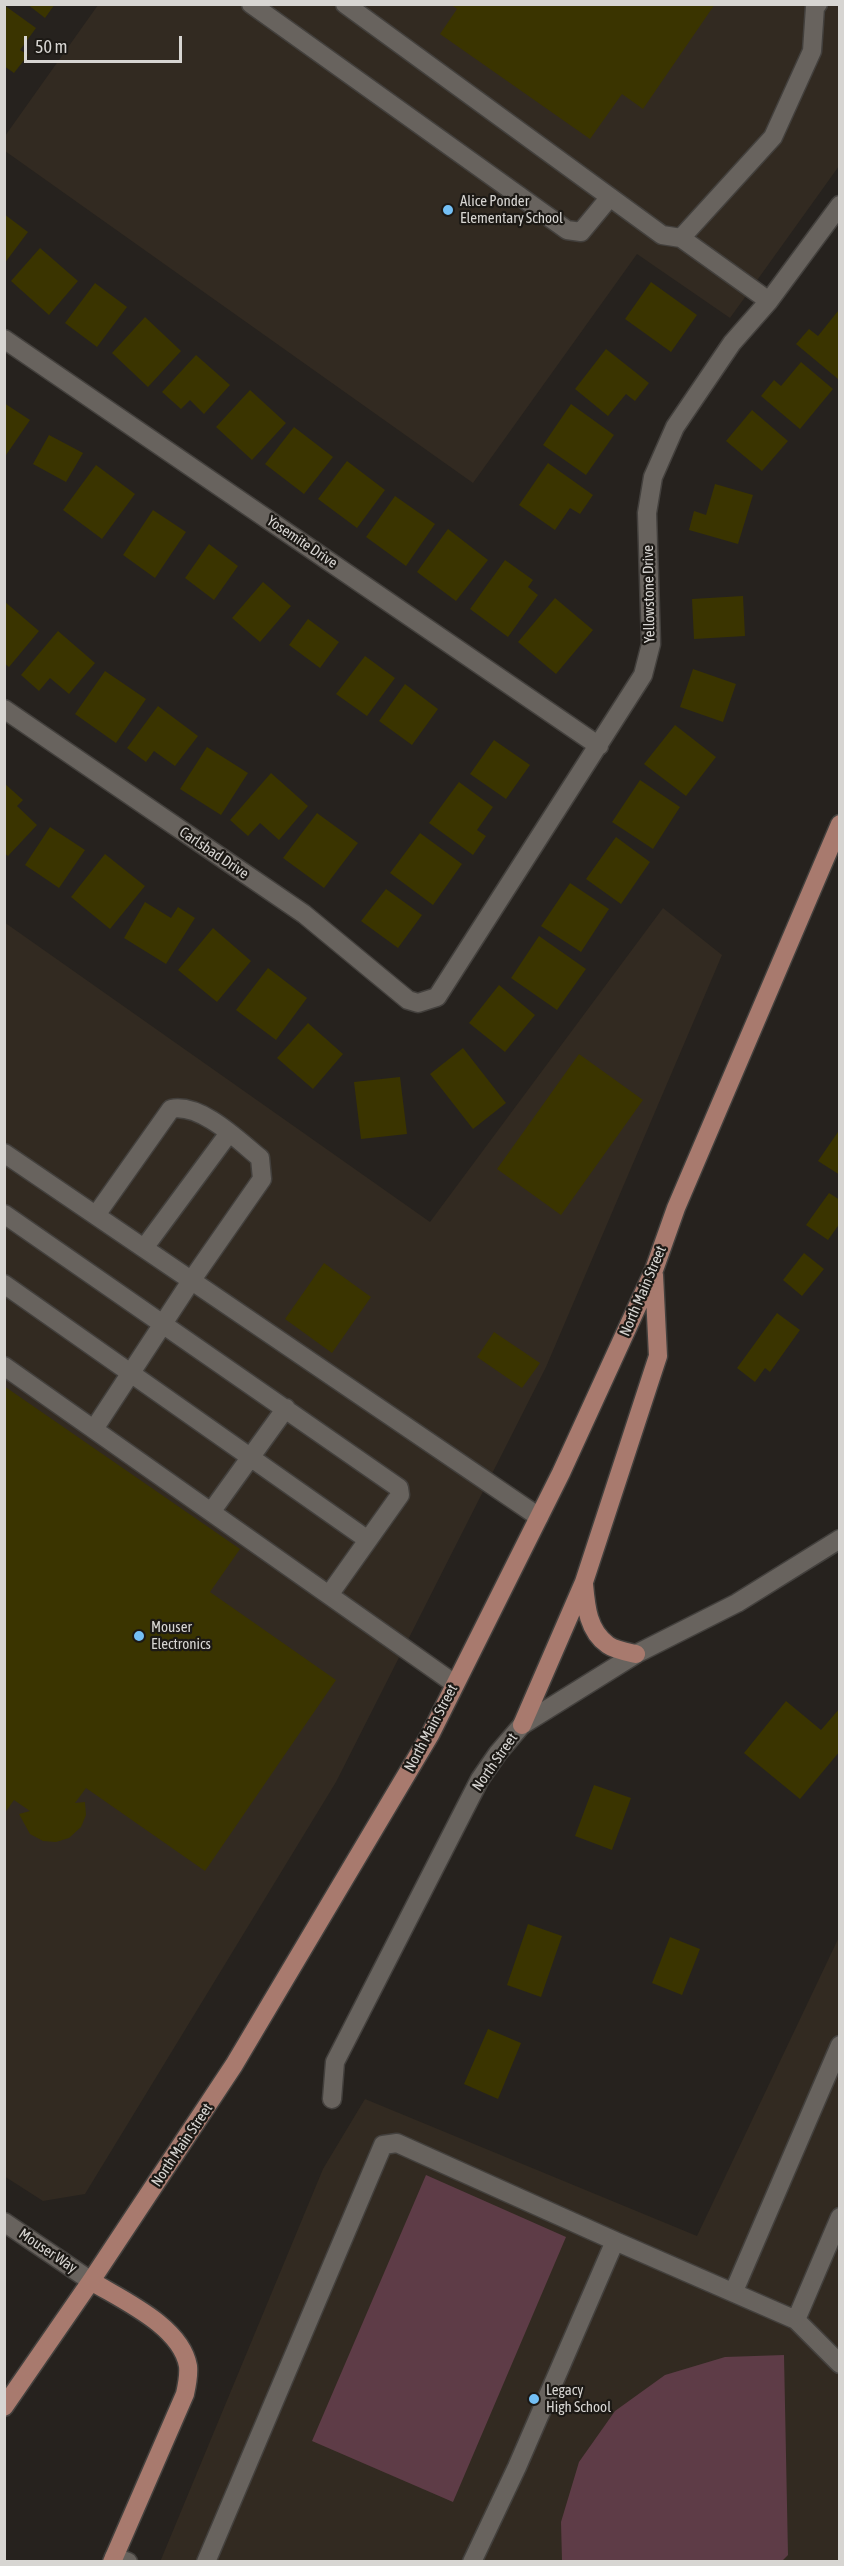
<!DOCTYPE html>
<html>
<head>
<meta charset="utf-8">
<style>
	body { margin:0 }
	#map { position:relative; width:844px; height:2566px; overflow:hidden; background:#26221e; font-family:"Asap Condensed",sans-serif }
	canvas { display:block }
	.frame { position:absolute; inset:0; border:6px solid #d7d5d2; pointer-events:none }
	.scale { position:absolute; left:24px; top:36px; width:158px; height:27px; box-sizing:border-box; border:3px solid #d7d5d2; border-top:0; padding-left:8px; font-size:18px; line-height:21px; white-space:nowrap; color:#d7d5d2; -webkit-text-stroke:4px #1c1915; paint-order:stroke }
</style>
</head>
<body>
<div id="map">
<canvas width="844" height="2566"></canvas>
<div class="frame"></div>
<div class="scale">50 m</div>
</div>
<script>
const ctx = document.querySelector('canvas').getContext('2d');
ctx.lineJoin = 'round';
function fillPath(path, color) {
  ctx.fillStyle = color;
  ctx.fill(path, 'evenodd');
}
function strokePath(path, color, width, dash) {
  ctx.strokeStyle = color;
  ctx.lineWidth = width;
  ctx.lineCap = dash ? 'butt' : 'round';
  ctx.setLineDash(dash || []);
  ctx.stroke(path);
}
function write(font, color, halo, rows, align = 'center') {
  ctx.font = font + ' "Asap Condensed",sans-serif';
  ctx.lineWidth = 4.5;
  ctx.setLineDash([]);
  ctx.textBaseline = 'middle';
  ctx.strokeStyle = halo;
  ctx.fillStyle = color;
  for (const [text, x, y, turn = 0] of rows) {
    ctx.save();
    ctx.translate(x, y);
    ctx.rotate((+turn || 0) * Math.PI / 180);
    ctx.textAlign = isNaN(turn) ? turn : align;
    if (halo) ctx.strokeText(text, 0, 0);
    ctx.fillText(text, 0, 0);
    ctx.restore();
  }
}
fillPath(new Path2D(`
	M98,5h741v161l-109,152 -93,-64 -164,229 -468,-332v-15z
	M663,908l59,47 -176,412 -210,415 -251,412 -42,7 -39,-25v-1254l426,300z
	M839,1937v624l-679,1 163,-393 42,-70 332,137z`), '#322a21');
fillPath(new Path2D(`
	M426,2175l140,62 -113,265 -141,-61z
	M784,2355l4,200 -6,6h-220l-1,-39 18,-60 36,-51 50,-36 60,-18z`), '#5e3c47');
fillPath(new Path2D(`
	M27,4h28l-10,14z
	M450,4h265l-72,105 -21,-15 -32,45 -150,-105 17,-25z
	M4,5l32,23 -16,22 8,5 -14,18 -10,-7z
	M4,214l24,18 -24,32z
	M40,248l38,33 -29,34 -38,-34z
	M651,282l46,33 -26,37 -46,-33z
	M95,283l32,24 -30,40 -32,-24z
	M838,311l2,66 -2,2 -42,-35 13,-15 9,7z
	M145,317l36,34 -33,36 -36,-34z
	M606,349l43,34 -14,18 -9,-7 -18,22 -33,-27z
	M196,355l34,30 -26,29 -14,-14 -9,9 -19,-17z
	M801,362l32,27 -33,40 -39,-33 13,-16 7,6z
	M250,390l36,33 -34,37 -36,-33z
	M4,403l26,17 -26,38z
	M571,404l43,31 -28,40 -43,-30z
	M752,410l36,31 -26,30 -36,-30z
	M294,427l39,30 -29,37 -39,-30z
	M49,435l34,18 -17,29 -33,-18z
	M347,461l38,29 -28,38 -39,-29z
	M548,463l45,32 -13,19 -10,-6 -15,22 -36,-25z
	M96,465l39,29 -33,45 -39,-29z
	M715,484l38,11 -15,49 -49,-14 5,-19 12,4z
	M395,496l40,28 -29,42 -40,-29z
	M153,510l33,22 -31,46 -32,-23z
	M448,529l40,31 -32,41 -39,-29z
	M209,544l29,22 -24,34 -29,-22z
	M505,560l28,20 -5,7 10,8 -30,42 -38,-28z
	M263,582l28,24 -31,36 -28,-24z
	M743,596l2,40 -51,3 -2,-40z
	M555,598l38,32 -37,44 -38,-32z
	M4,601l35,30 -30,36 -5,-4z
	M308,619l31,23 -19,26 -31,-23z
	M58,631l37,32 -26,31 -19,-16 -11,13 -18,-16z
	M365,656l30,22 -28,38 -31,-22z
	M693,669l43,15 -13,38 -43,-15z
	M105,671l41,28 -30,44 -41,-29z
	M405,684l33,25 -26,36 -33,-24z
	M158,706l40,30 -23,30 -21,-15 -8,11 -19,-14z
	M675,725l41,32 -30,39 -42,-32z
	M494,740l36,25 -24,34 -36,-25z
	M207,747l41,26 -27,42 -41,-26z
	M271,773l37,33 -29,34 -19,-17 -12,13 -18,-16z
	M640,780l40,27 -27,42 -41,-27z
	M459,782l34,25 -16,23 9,6 -13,19 -44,-32z
	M4,783l19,17 -6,6 20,19 -29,31 -4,-3z
	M317,813l41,30 -34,45 -41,-30z
	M50,827l35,23 -26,38 -34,-23z
	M420,833l42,31 -29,41 -43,-32z
	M616,837l34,25 -29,42 -35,-25z
	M105,854l40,32 -35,43 -39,-32z
	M570,883l39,26 -28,43 -40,-26z
	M386,889l36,26 -24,33 -37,-27z
	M145,902l26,16 7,-11 17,11 -29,46 -42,-26z
	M213,928l38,33 -34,41 -39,-32z
	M539,936l47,33 -29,41 -46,-32z
	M268,968l39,30 -31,42 -40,-30z
	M499,985l36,30 -30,37 -36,-29z
	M308,1023l35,31 -30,35 -36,-31z
	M463,1048l43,55 -33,26 -43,-55z
	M579,1054l64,46 -82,115 -64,-46z
	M400,1077l7,57 -46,5 -7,-57z
	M840,1129v46l-22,-14z
	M829,1193l11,7v23l-12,17 -22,-15z
	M804,1253l20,16 -22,27 -19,-16z
	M324,1263l47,34 -39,56 -47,-34z
	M777,1313l23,17 -30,42 -5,-4 -10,14 -18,-14z
	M494,1332l46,31 -18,25 -45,-31z
	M4,1386l236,163 -30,43 126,88 -131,191 -119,-83 -11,15 10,-1 1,13 -5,12 -12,11 -13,4 -13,-1 -13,-7 -11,-20 11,-3 -16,-11 -10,14z
	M786,1701l35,29 19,-22v43l-40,48 -56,-46z
	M594,1785l37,13 -19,52 -37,-14z
	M528,1924l34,12 -21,61 -34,-12z
	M670,1937l30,12 -18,46 -30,-12z
	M488,2029l33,14 -23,56 -34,-15z`), '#3a3400');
const minor = new Path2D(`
	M251,4l316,226 14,2 29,-35
	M345,4l317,231 19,3 88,63
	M681,238l92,-101 39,-86 3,-44 3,-3
	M4,339l595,407
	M4,709l300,205 104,86 10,3 19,-6 206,-322 8,-31 -4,-131 6,-36 22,-50 57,-84 37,-42 71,-96
	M4,1153l535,364
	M4,1214l395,274 1,7 -71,100
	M144,1248l85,-115
	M4,1284l364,256
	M4,1366l451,318
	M94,1429l97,-148 71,-102 -2,-21c-22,-18 -59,-55 -89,-49l-75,106
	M211,1512l75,-104
	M332,2099l3,-37 145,-283 18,-26 24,-28 114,-71 101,-51 103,-64
	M4,2222l87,59
	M615,2241l181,79 44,44
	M734,2291l106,-246
	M796,2320l44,-103
	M114,2557l14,5
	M206,2562l177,-417 14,-2 218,98 -98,226 -45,95`);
const major = new Path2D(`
	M584,1584c2,23 4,47 24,61 7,5 19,7 28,9
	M522,1725l62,-143 74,-226 -4,-81
	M91,2281c31,19 90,45 97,85 1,9 -1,19 -3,28l-73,168
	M4,2407l87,-126 143,-216 196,-330 131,-262 93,-203 22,-62 164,-384`);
strokePath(minor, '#43403d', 21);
strokePath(major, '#43403d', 21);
strokePath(minor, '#68635e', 18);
strokePath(major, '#a87a6e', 18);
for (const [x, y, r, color] of [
	[448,210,6,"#74c0f6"],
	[139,1636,6,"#74c0f6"],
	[534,2399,6,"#74c0f6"]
]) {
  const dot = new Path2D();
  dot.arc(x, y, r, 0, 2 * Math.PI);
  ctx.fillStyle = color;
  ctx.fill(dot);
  strokePath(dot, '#1c1915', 2);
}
write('15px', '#d7d5d2', '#1c1915', [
	["Alice Ponder",460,201],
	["Elementary School",460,218],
	["Mouser",151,1627],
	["Electronics",151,1644],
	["Legacy",546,2390],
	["High School",546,2407]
], 'left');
write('15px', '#d7d5d2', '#1c1915', [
	["Yosemite Drive",302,542,34],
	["Yellowstone Drive",649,594,-91],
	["Carlsbad Drive",214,853,34],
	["North Main Street",643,1291,-67],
	["North Main Street",431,1728,-62],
	["North Street",495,1762,-55],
	["North Main Street",182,2145,-56],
	["Mouser Way",48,2251,34]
]);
</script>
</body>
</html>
